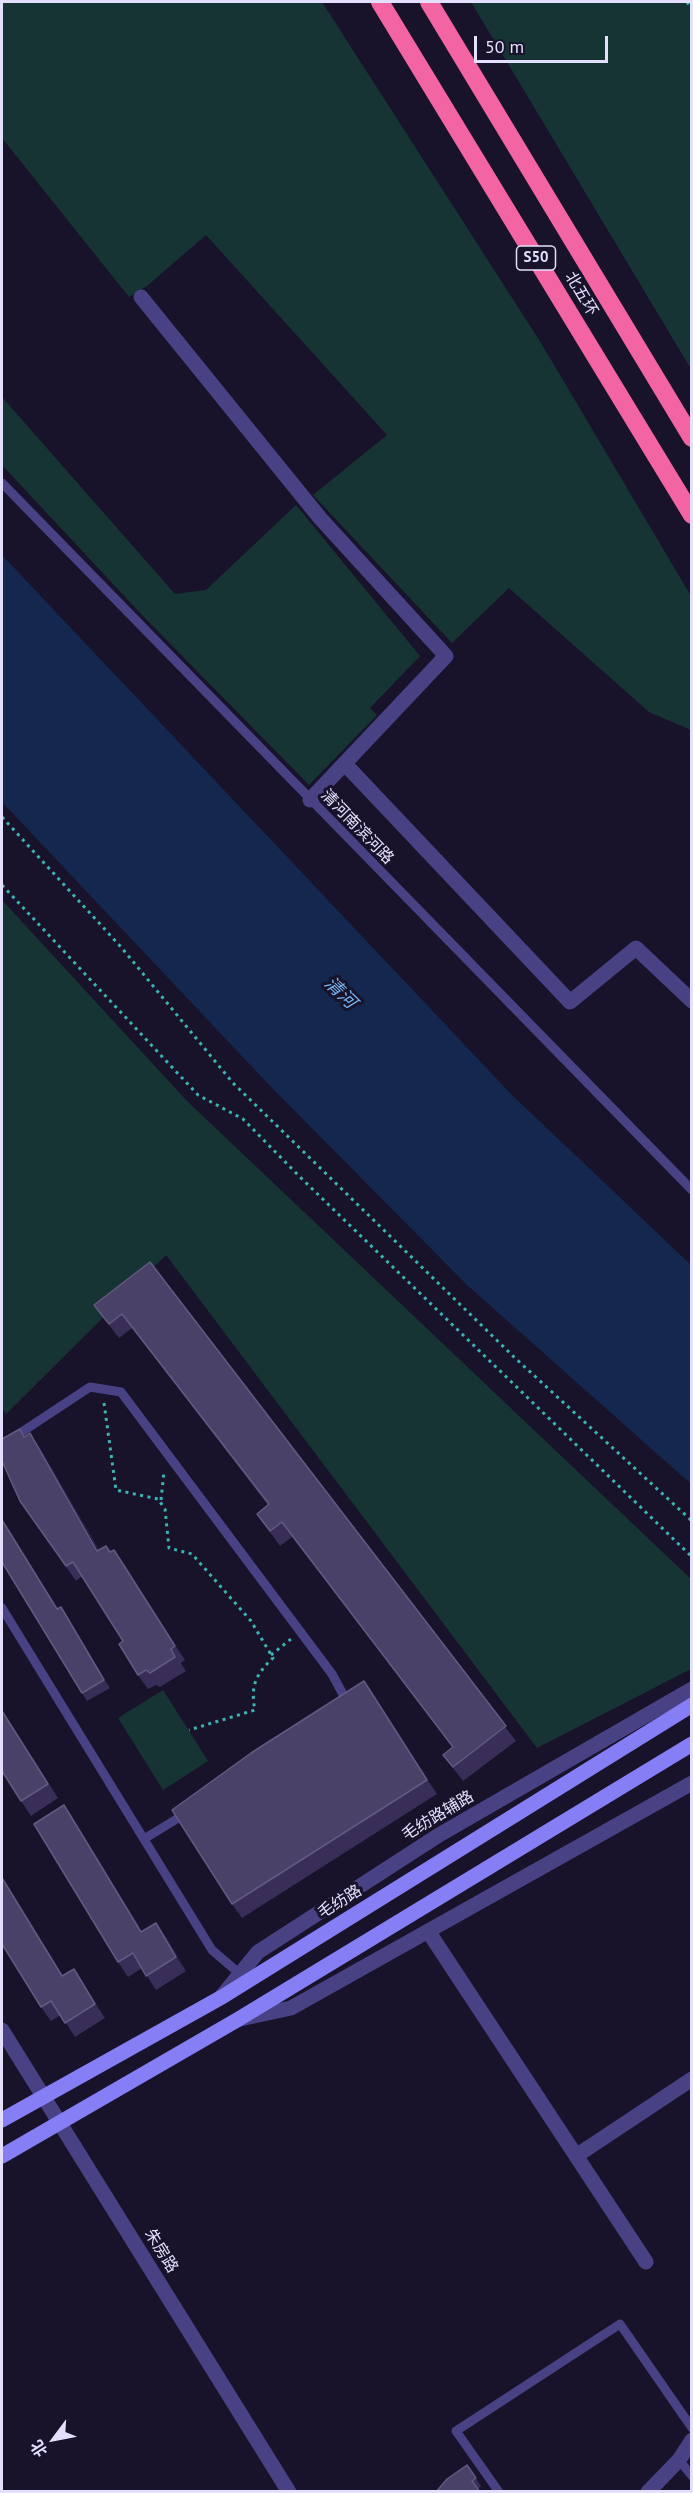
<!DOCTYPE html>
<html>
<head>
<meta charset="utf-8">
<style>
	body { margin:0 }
	#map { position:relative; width:693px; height:2493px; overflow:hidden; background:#18132a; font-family:"PT Sans","Noto Sans SC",sans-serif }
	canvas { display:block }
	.frame { position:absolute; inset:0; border:3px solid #e4dffd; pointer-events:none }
	.north { position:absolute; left:24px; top:2409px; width:60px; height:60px; -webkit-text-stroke:4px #18132a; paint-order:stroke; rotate:238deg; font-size:16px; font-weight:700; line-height:24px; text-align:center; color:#e4dffd }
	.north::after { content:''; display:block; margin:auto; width:21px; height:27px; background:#e4dffd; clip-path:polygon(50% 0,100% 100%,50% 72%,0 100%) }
	.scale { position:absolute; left:474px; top:36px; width:134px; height:27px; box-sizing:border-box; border:3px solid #e4dffd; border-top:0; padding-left:8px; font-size:18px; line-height:21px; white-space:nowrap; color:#e4dffd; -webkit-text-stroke:4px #18132a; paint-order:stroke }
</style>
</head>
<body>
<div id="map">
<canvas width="693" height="2493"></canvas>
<div class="frame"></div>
<div class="north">北</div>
<div class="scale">50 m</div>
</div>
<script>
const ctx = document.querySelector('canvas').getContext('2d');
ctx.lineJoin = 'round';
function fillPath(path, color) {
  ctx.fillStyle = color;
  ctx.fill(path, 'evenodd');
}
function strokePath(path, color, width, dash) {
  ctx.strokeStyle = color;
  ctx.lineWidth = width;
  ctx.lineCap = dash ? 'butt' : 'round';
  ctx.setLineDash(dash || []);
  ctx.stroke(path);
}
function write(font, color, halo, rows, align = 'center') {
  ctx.font = font + ' "PT Sans","Noto Sans SC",sans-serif';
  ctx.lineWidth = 6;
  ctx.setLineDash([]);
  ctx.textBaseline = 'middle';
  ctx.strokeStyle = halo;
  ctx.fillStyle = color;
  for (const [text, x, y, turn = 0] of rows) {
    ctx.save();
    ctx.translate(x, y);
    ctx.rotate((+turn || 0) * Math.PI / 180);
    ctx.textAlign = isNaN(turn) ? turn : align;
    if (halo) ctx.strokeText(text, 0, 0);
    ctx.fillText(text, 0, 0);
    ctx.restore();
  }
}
fillPath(new Path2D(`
	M2,2h320l219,341 150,253v134l-42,-18 -140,-124 -57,55 -139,-148 74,-60 -181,-200 -59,51 -18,11 -127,-159z
	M471,2h220v367z
	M2,397l173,197 31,-4 90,-85 124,151 -50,52 7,7 -68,70 -167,-170 -140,-150z
	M2,900l185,201 504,478v90l-154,79 -371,-493 -160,159 -4,-6z
	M163,1690l45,71 -45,29 -45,-72z`), '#173434');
fillPath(new Path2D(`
	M2,555l510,540 179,170v219l-224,-199 -194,-196 -271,-287z`), '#14274e');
strokePath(new Path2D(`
	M687,2l5,8
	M2,817l119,130 112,136 281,274 178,164
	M2,885l196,210 45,24 57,58 392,380
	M104,1403l12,87 42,9 7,10 4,39 23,6 59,67 22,37c-17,16 -23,28 -18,52l-66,20
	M161,1500l3,-29
	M271,1655l20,-16`), '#3bb5b3', 3, [3, 4.5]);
strokePath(new Path2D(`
	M2,483l690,707
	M2,1445l88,-58 31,5 211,282 13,24 -5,4
	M2,1608l210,342 28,24
	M144,1839l44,-27
	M679,2460l13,16
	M499,2492l-43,-61 164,-107 72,104`), '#484285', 9);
strokePath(new Path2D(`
	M141,297l179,221 126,138 -136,144
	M345,764l225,238 66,-54 56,53
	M428,1931l218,331
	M222,1996l36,-44 181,-117 253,-146
	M240,2019l51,-11 401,-225
	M576,2156l116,-77
	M648,2492l31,-32 13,-20`), '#484285', 15);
strokePath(new Path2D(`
	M2,2030l287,462`), '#484285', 15);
strokePath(new Path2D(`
	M2,2120l220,-123 470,-292
	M2,2156l235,-136 455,-276`), '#867ef5', 15);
strokePath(new Path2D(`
	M380,2l312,513
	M429,2l263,436`), '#f364a2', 18);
fillPath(new Path2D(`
	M150,1262l366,479 -53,40 -20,-26 10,-8 -161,-210 -12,9 -23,-32 11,-9 -136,-177 -13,10 -25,-33z
	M25,1436l15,12 59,102 11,2 14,12 61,96 -4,3 5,8 -26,16 -4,-2 -8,4 -10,-14 -15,-34 -41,-65 -6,5 -56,-80z
	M2,1519l55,90 4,-2 5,8 44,73 -23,13 -85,-139z
	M374,1695l63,99 -195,124 -10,-14z
	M2,1710l56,88 -27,18 -10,-15z
	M74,1820l68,112 24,5 20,34 -30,19 -14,-22 -14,9 -10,-15z
	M2,1876l61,100 21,8 21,34 -30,19 -14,-22 -10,6 -10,-14z
	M467,2465l14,21 -3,3 -42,3z`), '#382e57');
fillPath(new Path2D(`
	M30,1433l10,15 67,117 -10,-14z
	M114,1550l10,14 61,96 -10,-14z
	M61,1607l5,8 44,73 -6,-8z
	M364,1681l10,14 63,99 -10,-14z
	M2,1710l56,88 -56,-87z
	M64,1805l10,15 77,126 -10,-14z
	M2,1876l70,115 -10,-15 -60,-98z
	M156,1923l10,14 20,34 -10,-14z
	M74,1969l10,15 21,34 -10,-14z`), '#231b3d');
const building = new Path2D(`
	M150,1262l356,464 -53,41 -10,-12 10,-8 -171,-225 -12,9 -13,-17 12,-10 -147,-190 -13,10 -15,-19z
	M20,1429l4,8 6,-4 67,118 9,-5 4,6 4,-2 61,96 -4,3 4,8 -25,16 -4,-3 -8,5 -19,-31 4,-3 -50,-79 -7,4 -46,-65 -18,-40v-22z
	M2,1520l55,89 4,-2 43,73 -22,13 -80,-131z
	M364,1681l63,99 -195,124 -60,-94 79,-57z
	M2,1711l46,73 -27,17 -19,-30z
	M64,1805l77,127 15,-9 20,34 -30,19 -13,-23 -15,9 -84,-138z
	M2,1878l60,98 12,-7 21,35 -30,19 -14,-22 -10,6 -39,-63z
	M467,2465l9,13 -4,3 8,11h-44l11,-13z`);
fillPath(building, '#4a4168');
strokePath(building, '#625a80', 1.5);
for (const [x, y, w] of [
	[536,258,39]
]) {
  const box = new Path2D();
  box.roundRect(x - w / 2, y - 12, w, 24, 4.5);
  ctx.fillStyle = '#18132a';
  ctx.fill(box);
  strokePath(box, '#e4dffd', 1.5);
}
write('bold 15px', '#e4dffd', null, [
	["S50",536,258]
]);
write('16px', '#e4dffd', '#18132a', [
	["北五环",581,294,59],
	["清河南滨河路",357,827,46],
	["毛纺路辅路",438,1816,-31],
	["毛纺路",340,1902,-32],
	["朱房路",161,2251,58]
]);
write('italic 18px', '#75b4f4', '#18132a', [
	["清河",340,993,44]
]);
</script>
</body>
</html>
